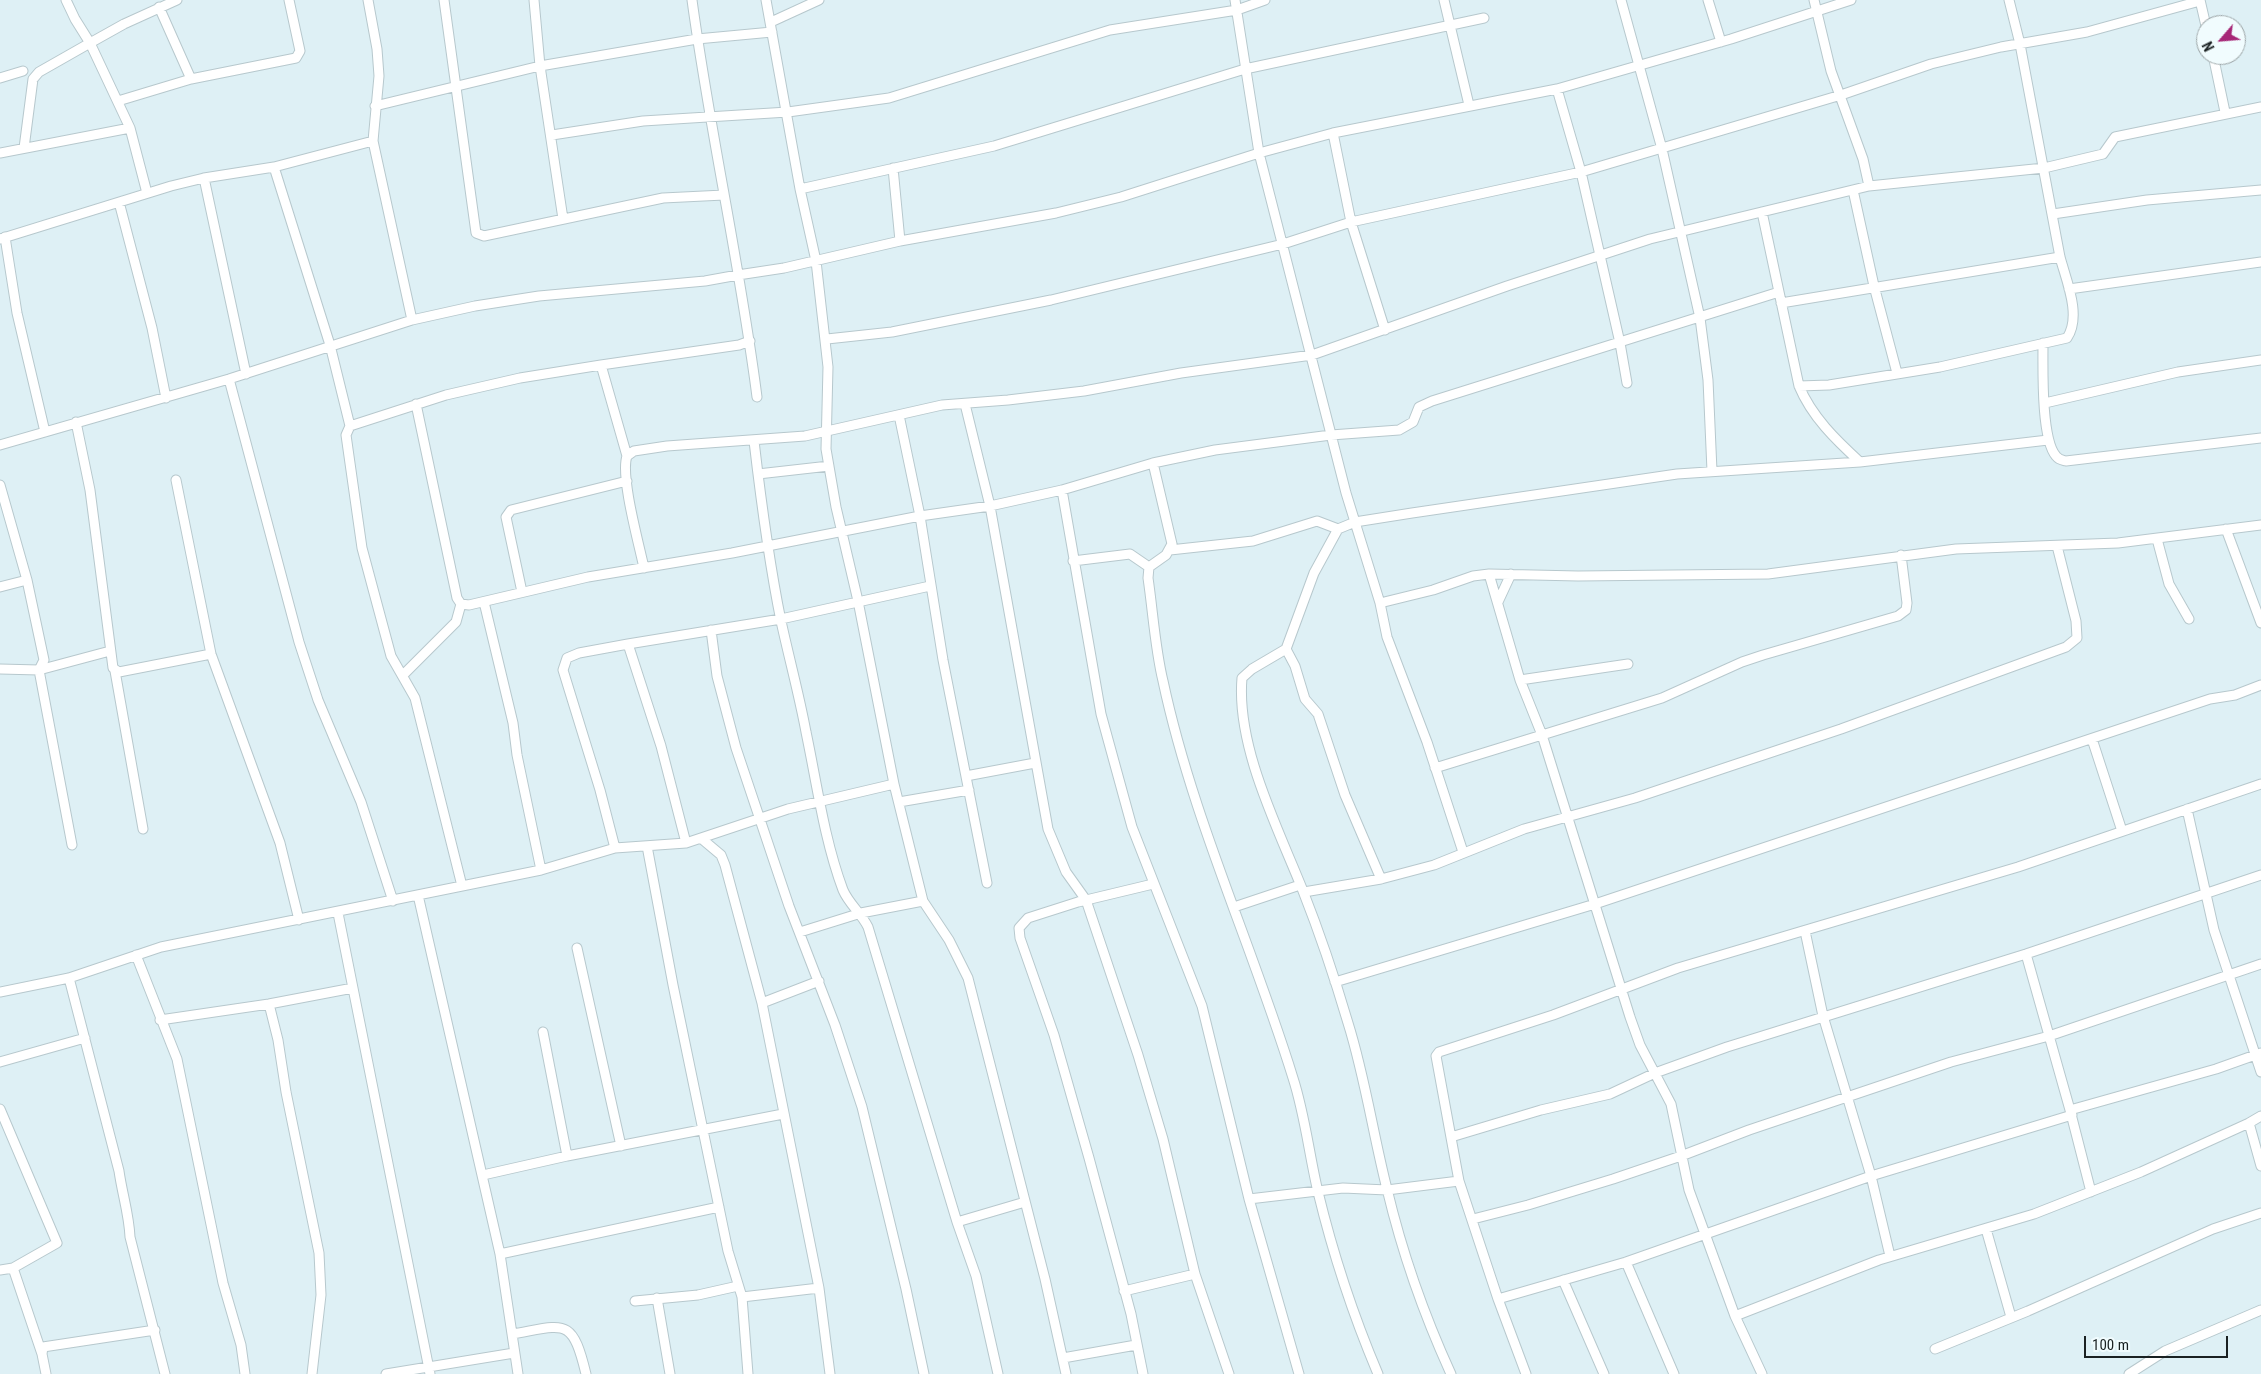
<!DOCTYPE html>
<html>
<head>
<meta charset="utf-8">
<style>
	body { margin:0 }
	#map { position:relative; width:2261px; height:1374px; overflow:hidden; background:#def0f5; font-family:"Roboto Condensed",sans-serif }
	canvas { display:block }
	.north { position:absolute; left:2196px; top:15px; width:50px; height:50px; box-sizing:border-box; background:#f1fcfe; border:1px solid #9ba4a6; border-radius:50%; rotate:243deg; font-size:14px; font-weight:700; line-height:20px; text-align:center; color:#1a2122 }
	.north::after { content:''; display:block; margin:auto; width:18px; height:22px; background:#a62777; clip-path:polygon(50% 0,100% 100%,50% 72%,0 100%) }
	.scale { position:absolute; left:2084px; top:1336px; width:144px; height:22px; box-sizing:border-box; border:2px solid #1a2122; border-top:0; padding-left:6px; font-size:15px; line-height:18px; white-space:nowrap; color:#1a2122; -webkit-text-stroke:4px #f1fcfe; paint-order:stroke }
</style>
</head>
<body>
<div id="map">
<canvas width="2261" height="1374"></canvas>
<div class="north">N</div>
<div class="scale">100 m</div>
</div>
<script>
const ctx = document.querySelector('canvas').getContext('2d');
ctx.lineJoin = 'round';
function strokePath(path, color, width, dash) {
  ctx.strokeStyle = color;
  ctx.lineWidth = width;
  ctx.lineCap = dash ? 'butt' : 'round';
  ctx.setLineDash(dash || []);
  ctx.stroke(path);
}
const minor = new Path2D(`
	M368,0l9,49 2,27 -6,65 39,179
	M444,0l32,233 8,3 179,-38 61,-3
	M534,0l6,66 23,153
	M692,0c18,133 48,264 65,397
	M766,0l34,189 16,72 12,106 -2,82 10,58 22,94 36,183 29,117 26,39 19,38 77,301 21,95
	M1235,0l24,153 87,340 34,110 7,34 40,105 36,110
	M1444,0l25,105
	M1621,0l41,149 38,169 8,62 4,91
	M1708,0l13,42
	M1814,0l17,71 32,88 6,27
	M2200,0l6,26
	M159,7l32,72
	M771,22l48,-22
	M2213,55l12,57
	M0,78l23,-7
	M1557,89l24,83 39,171 7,40
	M118,101l73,-22 105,-21 4,-7 -11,-51
	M375,106l165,-40 157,-27 75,-7
	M130,128l17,65
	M1333,133l18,89 34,108
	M552,135l91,-14 145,-9 101,-14 221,-68 127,-20 28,-10
	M24,148l9,-69 6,-7 51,-29 -15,-24 -9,-19
	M0,153l130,-25 -40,-85 34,-19 53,-24
	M274,167l56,178 20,81 -4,9 16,113 29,108 24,42 47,188
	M893,168l7,73
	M204,178l42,196
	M800,189l194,-43 251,-77 239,-51
	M1853,190l21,96 23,87
	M119,202l33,126 14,70
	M1762,212l37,174c13,31 37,54 61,76
	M2053,214l94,-14 114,-10
	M5,237l12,76 28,119
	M0,239l171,-53 33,-8 70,-11 99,-26
	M2069,289l192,-27
	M1781,303l279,-46
	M827,339l65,-7 159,-32 232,-56 68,-22 230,-50 260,-77 90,-31 70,-17 86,-15 113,-31
	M2043,343c0,25 -2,96 13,113 3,4 6,4 10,5l195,-23
	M229,379l70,263 19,58 43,102 32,99
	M1799,386l30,-1 111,-18 127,-29c15,-22 -1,-58 -7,-81l-40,-213 -11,-44
	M2045,403l133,-31 83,-12
	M416,404l41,194 4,6 8,1 119,-28 144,-24 188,-37 70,-10 72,-16 91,-27 62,-13 116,-15 68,-5 14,-8 6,-15 13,-6 347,-109
	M965,404l25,102 58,323 18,43 20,28 52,155 25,84 32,135 34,100
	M899,415l21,101 23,144 44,223
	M76,422l14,68 23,178 6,4 92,-18
	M350,426l96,-31 74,-17 81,-13
	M754,441c7,60 15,121 27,180 8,37 18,73 25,111 11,52 18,107 37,158 6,14 18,23 25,37l89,295 19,54 22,98
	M0,445l229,-66 183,-59 63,-14 64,-10 166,-15 33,-6 46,-7 116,-27 156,-28 65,-16 138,-44 74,-20 224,-44 174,-50 120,-39
	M627,456l7,-5 33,-5 138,-10 137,-31 66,-5 76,-9 97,-18 131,-18 195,-69 143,-47 219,-53 175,-18 59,-14 12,-17 146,-30
	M1153,463l19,81 -6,11 -17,12 -1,11c5,34 7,70 15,103 29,136 89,264 130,397 12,37 16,76 25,114 15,62 35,123 60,182
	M758,474l71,-8
	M176,480l35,174 69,189 19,77
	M0,485l27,95 17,80 -5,10 -39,-1
	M1062,490l39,224 31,113 70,179 47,193 50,175
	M1338,529l-24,44 -28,76 -34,20 -10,9c-6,69 36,150 61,213 17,43 32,88 45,132 17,54 25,111 39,166 15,63 37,126 64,185
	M2226,529l35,94
	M2157,539l12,45 20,35
	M1170,550l83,-9 64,-20 21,8 17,-7 57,-9 265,-39 183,-12 188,-22
	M1073,561l57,-7 19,13
	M644,568c-5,-24 -24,-92 -17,-112l-26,-91 138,-20 11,-4
	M1489,574l31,106 22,55 88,282 10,28 31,59 18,86 46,126 27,58
	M0,587l27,-7
	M522,592l-16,-75 5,-7 116,-29
	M484,602l29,121 4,32 24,115
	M1498,602l13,-28
	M1380,603l53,-13 40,-14 16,-2 89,2 190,-2 188,-25 162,-6 143,-18
	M711,630l6,46 19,72 53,158 46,119 27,82 44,182 18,85
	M628,644l33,102 25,97
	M1286,649l9,17 10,33 13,15 27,81 36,84
	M115,671l28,158
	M403,675l53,-53 5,-18
	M1520,680l108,-16
	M2092,739l30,92
	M1435,768l227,-70 80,-36 21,-7 135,-39 8,-6 1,-7 -6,-48
	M966,776l69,-13
	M899,802l70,-12
	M2187,809l27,121 47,142
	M702,839l19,16 4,10 37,138 57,285 11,86
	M72,845l-33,-175 71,-19
	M647,846l26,139 55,266 14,46 6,77
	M615,848l-15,-58 -37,-120 4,-12 12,-5 49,-9 153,-25 149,-33
	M1304,892l77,-13 53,-14 90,-36 111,-31 206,-69 225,-82 11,-9 -1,-17 -19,-75
	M418,895l82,359 18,120
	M1234,907l66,-22
	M338,913l92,461
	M1805,931l18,85 48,160 19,80
	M800,932l61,-19 62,-12
	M577,948l44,198
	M2026,954l44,156 21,82
	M136,955l41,104 46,224 18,62 4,29
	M69,978l50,193c3,22 10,43 11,66l35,137
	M1335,982l260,-78 615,-205 25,-4 26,-10
	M0,992l69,-14 92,-31 380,-77 74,-22 71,-5 102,-34 106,-25
	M762,1003l57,-22
	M269,1004l9,36 8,52 33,161 2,42 -9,79
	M160,1020l109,-16 84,-16
	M543,1032l24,124
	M0,1062l85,-24
	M0,1109l57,134 -44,25 -13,2
	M2070,1110l146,-41 45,-16
	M2261,1116l-12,7 12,43
	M1451,1137l90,-27 69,-16 45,-21 72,-26 299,-93 235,-79
	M483,1175l84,-19 216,-42
	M1249,1199l94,-11 44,2 72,-9
	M1473,1219l55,-14 85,-26 68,-23 68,-26 202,-68 98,-26 212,-72
	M957,1222l68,-20
	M1986,1229l25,88
	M500,1254l219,-47
	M1626,1262l48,112
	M13,1268l29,86 4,20
	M1563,1280l41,94
	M1124,1291l71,-17
	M742,1297l77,-9
	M657,1298l13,76
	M1498,1299l128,-37 245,-86 201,-61
	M635,1301l63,-6 40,-9
	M1735,1316l144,-56 155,-46 107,-42 108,-49
	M512,1334c53,-9 60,-18 74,40
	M1935,1349l93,-38 185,-82 48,-16
	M42,1354l1,-7 112,-17
	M1063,1358l73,-13
	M386,1374l128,-21
	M1143,1374l-12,-60 -42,-156 -35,-123 -34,-97 -1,-10 9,-10 50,-16 75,-18
	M1526,1374l-28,-75 -39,-118 -23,-125 3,-4 114,-37 125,-47 340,-101 243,-83
	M2129,1374l36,-23 96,-41`);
strokePath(minor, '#b7c8cd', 11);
strokePath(minor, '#fff', 9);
</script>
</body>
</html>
